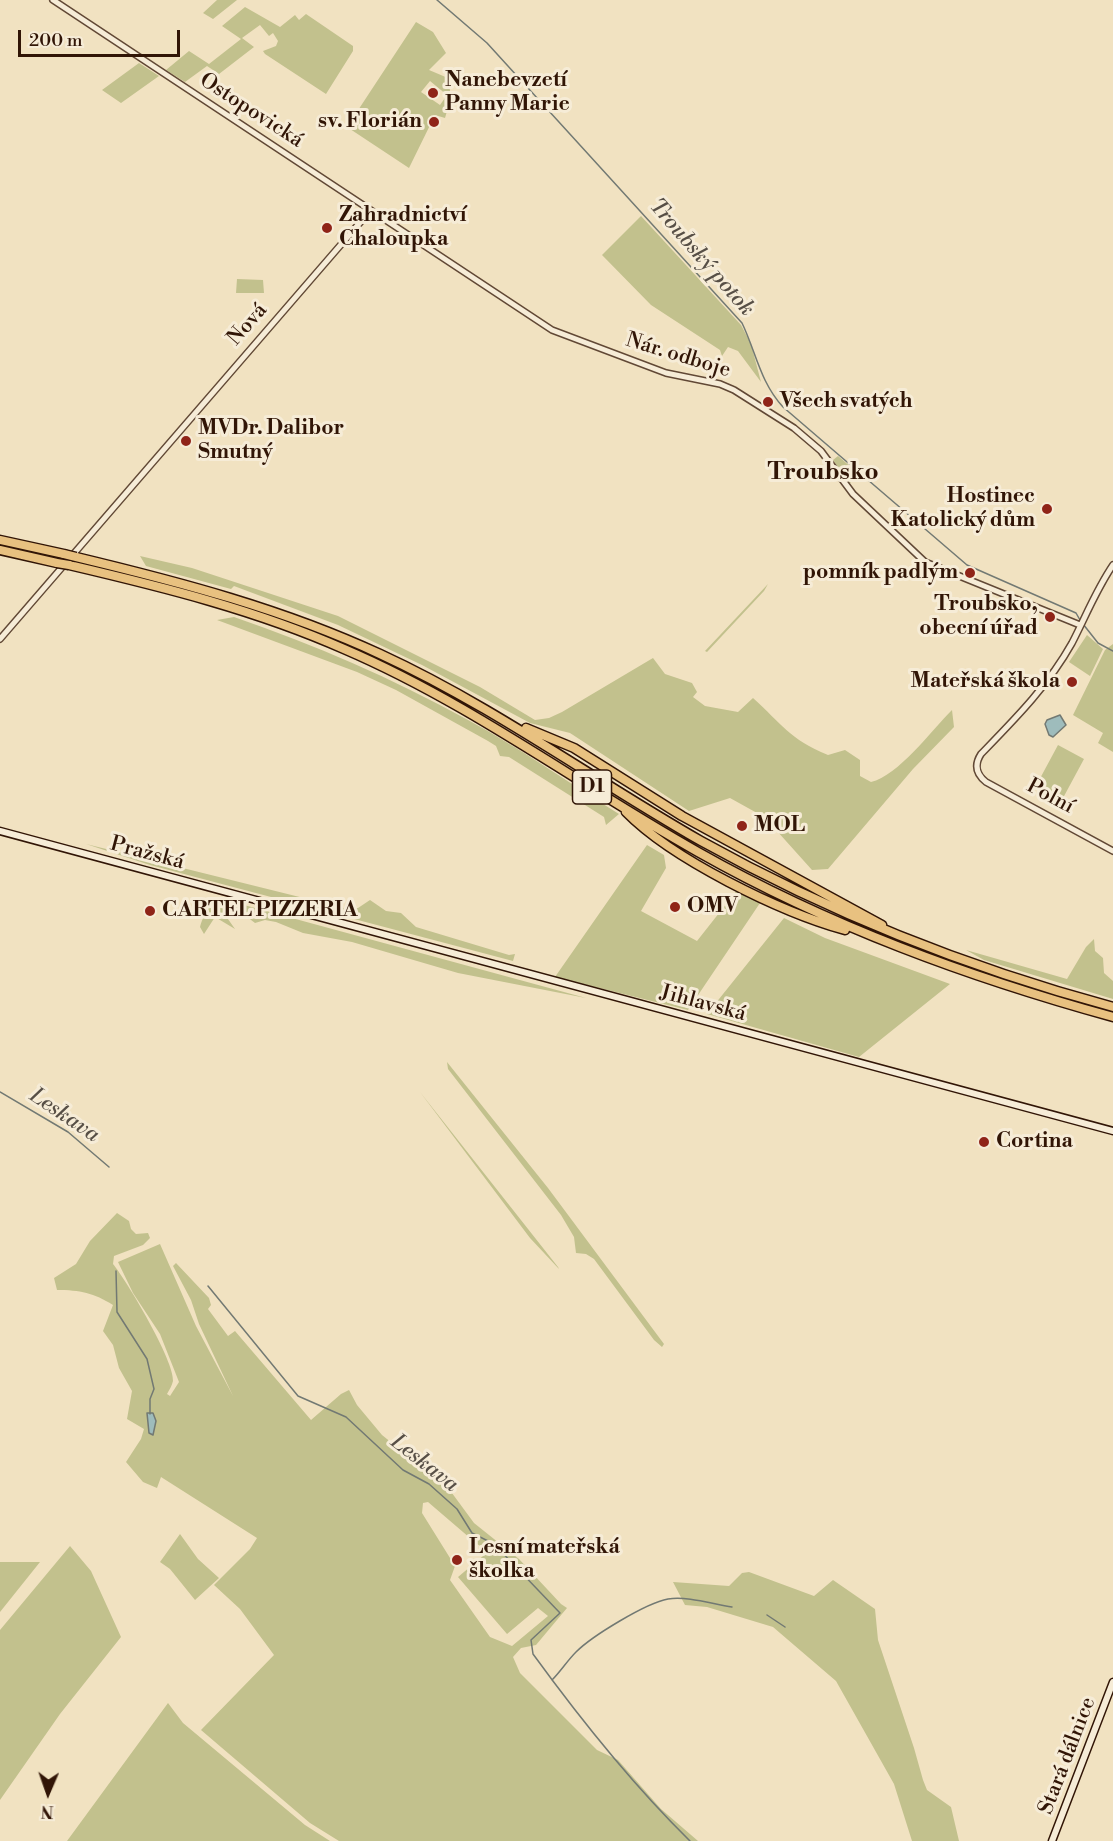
<!DOCTYPE html>
<html>
<head>
<meta charset="utf-8">
<style>
	body { margin:0 }
	#map { position:relative; width:1113px; height:1841px; overflow:hidden; background:#f1e2c1; font-family:"Libre Bodoni",serif }
	canvas { display:block }
	.north { position:absolute; left:18px; top:1763px; width:60px; height:60px; -webkit-text-stroke:4px #f6ecd7; paint-order:stroke; rotate:182deg; font-size:16px; font-weight:700; line-height:24px; text-align:center; color:#311506 }
	.north::after { content:''; display:block; margin:auto; width:21px; height:27px; background:#311506; clip-path:polygon(50% 0,100% 100%,50% 72%,0 100%) }
	.scale { position:absolute; left:18px; top:30px; width:162px; height:27px; box-sizing:border-box; border:3px solid #311506; border-top:0; padding-left:8px; font-size:18px; line-height:21px; white-space:nowrap; color:#311506; -webkit-text-stroke:4px #f6ecd7; paint-order:stroke }
</style>
</head>
<body>
<div id="map">
<canvas width="1113" height="1841"></canvas>
<div class="north">N</div>
<div class="scale">200 m</div>
</div>
<script>
const ctx = document.querySelector('canvas').getContext('2d');
ctx.lineJoin = 'round';
function fillPath(path, color) {
  ctx.fillStyle = color;
  ctx.fill(path, 'evenodd');
}
function strokePath(path, color, width, dash) {
  ctx.strokeStyle = color;
  ctx.lineWidth = width;
  ctx.lineCap = dash ? 'butt' : 'round';
  ctx.setLineDash(dash || []);
  ctx.stroke(path);
}
function write(font, color, halo, rows, align = 'center') {
  ctx.font = font + ' "Libre Bodoni",serif';
  ctx.lineWidth = 6;
  ctx.setLineDash([]);
  ctx.textBaseline = 'middle';
  ctx.strokeStyle = halo;
  ctx.fillStyle = color;
  for (const [text, x, y, turn = 0] of rows) {
    ctx.save();
    ctx.translate(x, y);
    ctx.rotate((+turn || 0) * Math.PI / 180);
    ctx.textAlign = isNaN(turn) ? turn : align;
    if (halo) ctx.strokeText(text, 0, 0);
    ctx.fillText(text, 0, 0);
    ctx.restore();
  }
}
fillPath(new Path2D(`
	M217,0h20l-24,19 -10,-6z
	M245,7l35,20 15,-12 4,5 7,-6 47,32v5l-27,43 -61,-40 -2,-3 13,-5 2,-5 -5,-8 -4,3 -9,-11 -18,13 12,9 -35,27 -12,-8 -22,16 -19,-12 23,-19 20,13 32,-25 -19,-13z
	M416,22l17,10 13,21 -17,17 19,8 3,19 -6,21 -10,-3 -26,53 -62,-41zM430,81l17,14 -7,10 -19,-13z
	M139,63l20,13 -38,27 -19,-13z
	M641,216l100,109 10,19 10,38 -23,-31 -10,-4 -6,9 -2,-6 -69,-45 -49,-50z
	M237,279l26,1 1,13h-28z
	M838,456l21,18 -10,10 -16,-24z
	M140,556l52,12 146,48 142,71 55,33 14,-2 13,-6 91,-54 12,16 27,9 5,9 -4,5 12,9 33,6 15,-14c29,26 36,41 75,57l17,-5 15,10v16l11,6c27,-6 61,-52 81,-72l2,17 -41,42 -85,100 -16,1 -35,-39 -2,-8 -45,-25 -41,13 -119,-78 -40,-10 -108,-58 -84,-40 -104,-39 -3,3 -85,-23z
	M768,584l-4,7 -57,61 -2,-1z
	M234,617c81,28 158,61 234,103 52,28 101,63 151,94l-13,11 -2,-8 -95,-60 -9,-1 -4,-10 -8,-5 -92,-51 -39,-18 -140,-52z
	M1087,635l16,14 -13,27 -21,-14z
	M1113,644v108l-15,-9 5,-10 -30,-18 32,-65z
	M1058,745l26,14 -21,39 -26,-14z
	M86,844l262,65 10,-1 12,-8 16,11 15,2 15,14 93,28 6,-1 -2,7 -363,-96z
	M647,845l17,10 2,13 -25,43 56,30 41,-52 22,14 -72,107 -133,-33z
	M222,899l364,99 -128,-25 -106,-31 -49,-9 -27,-11 -11,-2 -10,3 -13,-10 -14,-4 -5,3 12,17 -20,-12 -11,17 -4,-7c3,-11 10,-25 22,-28z
	M784,918l41,20 125,46 -91,73 -152,-43z
	M1094,939l1,12 8,7 1,15 9,8v18l-129,-39 -18,-10 101,29 19,-32z
	M447,1062l101,126 116,156 -2,3 -8,-7 -60,-81 -8,-5 -10,-1 -2,-16 -13,-22 -113,-146z
	M420,1092l138,175 1,2 -29,-31z
	M117,1213l12,8 2,8 5,5 12,-1 2,5 -7,7 -29,11 -1,8c14,17 62,98 60,117 -1,5 -4,9 -6,13l3,2 9,-14 -19,-48 -27,-41 -15,-31 42,-18 36,82 37,70 -34,-72 -8,-24 -18,-34 3,-3 33,35 2,7 -3,4 20,27 7,-5 76,89 30,-26 8,-4 8,15 25,30 67,54 25,34 45,36 42,45 6,4 -31,37 -15,3 -8,9 7,16 77,77 21,10 43,49 37,32h-359l-29,-18 -109,-93 73,-75 -34,-46 -26,-24 36,-36 7,-11 -96,-61 -4,11 -14,-6 -17,-20 15,-23 3,-10 -17,-10 5,-28 -13,-23 -6,-23 -10,-14 10,-26c-19,-12 -33,-15 -56,-15l-3,-12 22,-14 14,-23zM428,1502l49,42 12,7 -31,26 49,57 31,-26 10,8 -36,30 -22,-9 -40,-57 5,-14 -33,-53 1,-10z
	M180,1534l18,25 21,19 -24,22 -25,-31 -10,-7z
	M70,1546l21,25 30,66 -61,77 -60,86v-170z
	M0,1562h40l-40,50z
	M749,1572l65,24 19,-16 42,29 3,31 36,108 9,32 4,10 24,17 8,34h-47l-18,-57 -58,-103 -63,-54 -66,-20 -22,-2 -12,-23 56,4 13,-13z
	M168,1703l15,20 122,102 25,16h-263z`), '#c2c18d');
const water = new Path2D(`
	M1060,715l6,10 -13,12 -4,-2 -4,-11 2,-4z
	M147,1413h6l3,8 -3,14 -4,-2z`);
fillPath(water, '#9ebcbc');
strokePath(water, '#727973', 1.5);
strokePath(new Path2D(`
	M437,0l50,43 255,280c14,29 18,59 41,84l184,158 109,48 4,7
	M1083,624l15,19 15,8
	M0,1092l68,40 41,35
	M116,1271l1,41 30,47 7,30 -4,10v15
	M208,1286l90,110 48,21 57,53 26,14 28,25 15,24 22,11 66,69 -29,27 2,14c48,66 98,129 157,187
	M767,1615l18,12
	M552,1680c9,-9 15,-19 24,-28 16,-16 70,-49 92,-53 20,-3 44,5 64,8`), '#727973', 1.5);
const tertiary = new Path2D(`
	M53,0l499,330 114,43 54,11 14,6 60,38 27,23 32,43 72,68 155,63
	M1113,565c-17,25 -27,51 -41,78 -24,43 -57,76 -91,111 -7,11 -5,20 5,28l127,69
	M0,639l370,-428`);
const secondary = new Path2D(`
	M0,831l1113,300
	M1052,1841l61,-159`);
const motorway = new Path2D(`
	M0,540l64,14
	M0,550l57,13
	M76,557c104,25 207,52 304,97 113,52 214,126 321,187 131,73 268,127 412,166
	M69,565c94,22 187,45 275,84 126,54 235,136 354,203 131,74 270,125 415,165
	M526,728l48,20 108,68 200,109
	M626,812c46,47 154,100 219,118`);
strokePath(tertiary, '#614835', 8);
strokePath(secondary, '#311506', 9);
strokePath(motorway, '#311506', 11);
strokePath(tertiary, '#f6ecd7', 5);
strokePath(secondary, '#f6ecd7', 6);
strokePath(motorway, '#e8c180', 8);
const motorwayBridge = new Path2D(`
	M64,554l12,3
	M57,563l12,2`);
strokePath(motorwayBridge, '#311506', 11, []);
strokePath(motorwayBridge, '#e8c180', 8);
for (const [x, y, r, color] of [
	[433,93,6,"#8f2418"],
	[434,122,6,"#8f2418"],
	[327,228,6,"#8f2418"],
	[768,402,6,"#8f2418"],
	[186,441,6,"#8f2418"],
	[1047,509,6,"#8f2418"],
	[970,573,6,"#8f2418"],
	[1050,617,6,"#8f2418"],
	[1072,682,6,"#8f2418"],
	[742,826,6,"#8f2418"],
	[675,907,6,"#8f2418"],
	[150,911,6,"#8f2418"],
	[984,1142,6,"#8f2418"],
	[457,1560,6,"#8f2418"]
]) {
  const dot = new Path2D();
  dot.arc(x, y, r, 0, 2 * Math.PI);
  ctx.fillStyle = color;
  ctx.fill(dot);
  strokePath(dot, '#f6ecd7', 2);
}
for (const [x, y, w] of [
	[592,787,39]
]) {
  const box = new Path2D();
  box.roundRect(x - w / 2, y - 17, w, 34, 4.5);
  ctx.fillStyle = '#f6ecd7';
  ctx.fill(box);
  strokePath(box, '#311506', 1.5);
}
write('bold 20px', '#311506', null, [
	["D1",592,787]
]);
write('bold 21px', '#311506', '#f6ecd7', [
	["Nanebevzetí",445,81],
	["Panny Marie",445,105],
	["sv. Florián",422,122,"right"],
	["Zahradnictví",339,216],
	["Chaloupka",339,240],
	["Všech svatých",780,402],
	["MVDr. Dalibor",198,429],
	["Smutný",198,453],
	["Hostinec",1035,497,"right"],
	["Katolický dům",1035,521,"right"],
	["pomník padlým",958,573,"right"],
	["Troubsko,",1038,605,"right"],
	["obecní úřad",1038,629,"right"],
	["Mateřská škola",1060,682,"right"],
	["MOL",754,826],
	["OMV",687,907],
	["CARTEL PIZZERIA",162,911],
	["Cortina",996,1142],
	["Lesní mateřská",469,1548],
	["školka",469,1572]
], 'left');
write('21px', '#311506', '#f6ecd7', [
	["Ostopovická",251,111,33],
	["Nová",248,325,-49],
	["Nár. odboje",678,356,17],
	["Polní",1050,797,28],
	["Pražská",147,854,15],
	["Jihlavská",703,1004,15],
	["Stará dálnice",1068,1756,-69]
]);
write('italic 22px', '#574f46', '#f6ecd7', [
	["Troubský potok",701,258,49],
	["Leskava",64,1116,34],
	["Leskava",424,1464,38]
]);
write('bold 24px', '#311506', '#f6ecd7', [
	["Troubsko",823,473]
]);
</script>
</body>
</html>
